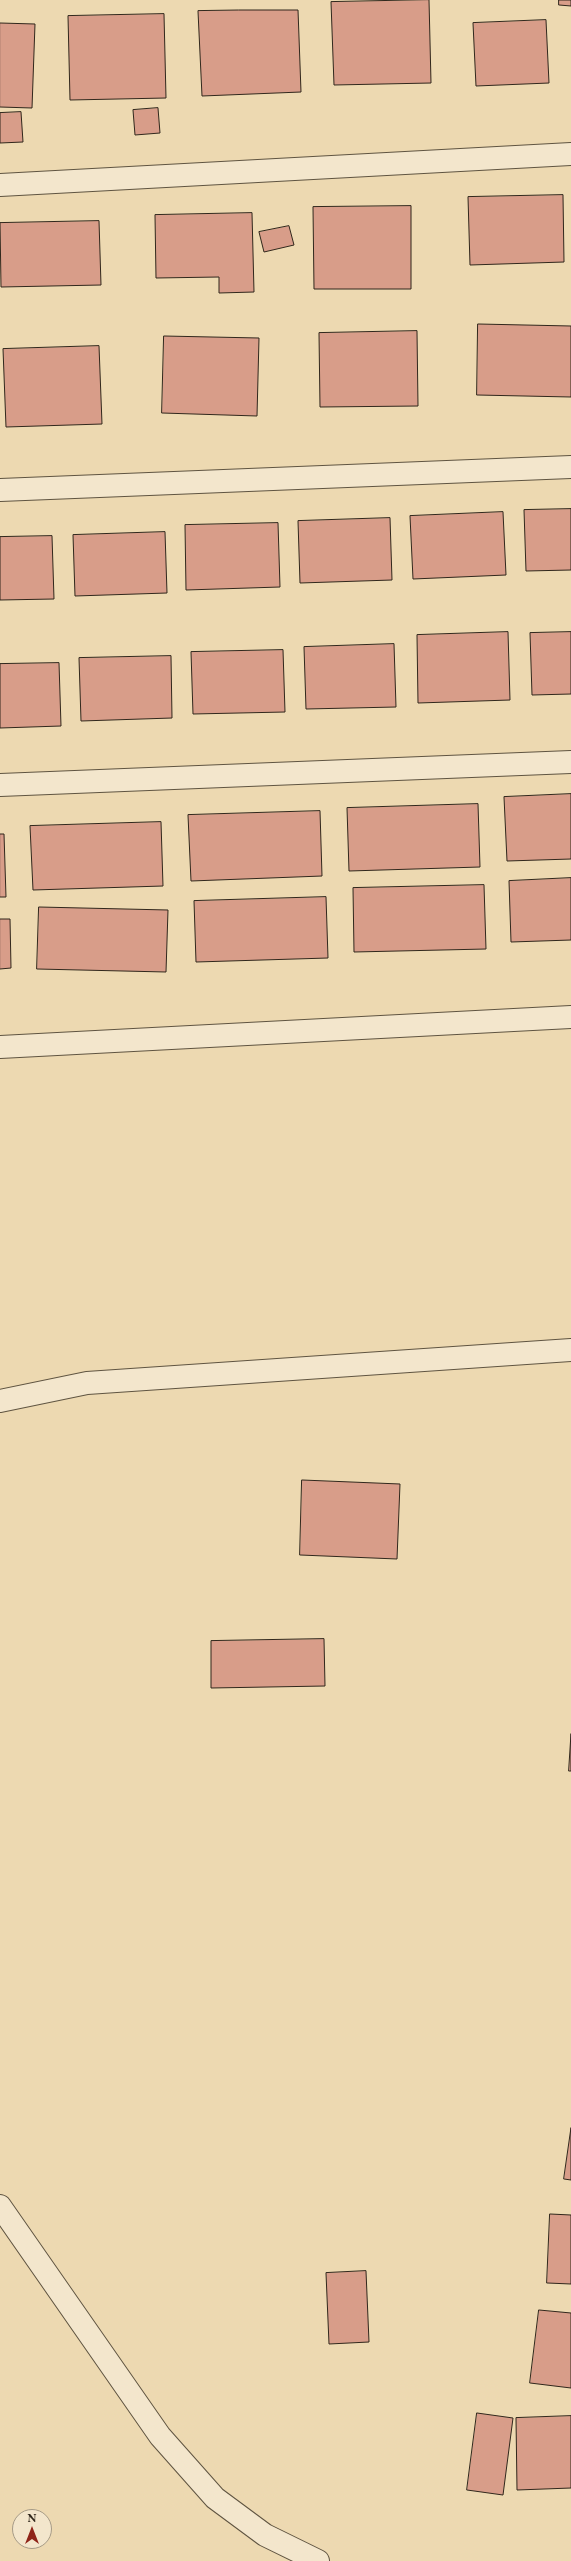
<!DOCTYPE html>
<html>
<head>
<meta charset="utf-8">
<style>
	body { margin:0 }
	#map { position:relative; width:571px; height:2561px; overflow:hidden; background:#edd9b1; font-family:"EB Garamond",serif }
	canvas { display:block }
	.north { position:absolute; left:12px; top:2509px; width:40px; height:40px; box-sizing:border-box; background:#f3e6cc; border:1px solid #a59a86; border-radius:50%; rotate:0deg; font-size:11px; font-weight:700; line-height:16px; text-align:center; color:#30271c }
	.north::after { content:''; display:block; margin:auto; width:14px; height:18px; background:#8f2418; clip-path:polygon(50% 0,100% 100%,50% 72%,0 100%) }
</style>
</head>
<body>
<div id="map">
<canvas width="571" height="2561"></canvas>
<div class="north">N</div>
</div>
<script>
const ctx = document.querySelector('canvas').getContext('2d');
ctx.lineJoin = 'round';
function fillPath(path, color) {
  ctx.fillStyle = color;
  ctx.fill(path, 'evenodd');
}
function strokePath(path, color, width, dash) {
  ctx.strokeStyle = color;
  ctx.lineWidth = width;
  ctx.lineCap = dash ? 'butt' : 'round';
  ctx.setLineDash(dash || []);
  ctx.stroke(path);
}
const building = new Path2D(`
	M429,0l2,83 -97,2 -3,-83z
	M559,0h12v6l-12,-1z
	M239,10h59l3,82 -99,4 -4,-85z
	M164,14l2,84 -96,2 -2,-84z
	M546,20l3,63 -73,3 -3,-63z
	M0,23l35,1 -3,84 -32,-1z
	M158,108l2,25 -25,2 -2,-25z
	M21,112l2,30 -23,1v-30z
	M563,195l1,67 -94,3 -2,-68z
	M411,206v83h-97l-1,-82z
	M252,213l2,79 -35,1v-16l-63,1 -1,-63z
	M99,221l2,64 -100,2 -1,-64z
	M289,226l5,19 -30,7 -5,-20z
	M478,324l93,2v71l-94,-2z
	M417,331l1,75 -98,1 -1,-74z
	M164,336l95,2 -2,78 -95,-3z
	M99,346l3,78 -96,3 -3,-78z
	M571,509v61l-45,1 -2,-61z
	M503,512l3,63 -93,4 -3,-63z
	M390,518l2,62 -92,3 -2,-62z
	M278,523l2,64 -94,3 -1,-65z
	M165,532l2,61 -92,3 -2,-61z
	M52,536l2,63 -54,1v-63z
	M508,632l2,68 -92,3 -1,-68z
	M571,632v62l-39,1 -2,-62z
	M394,644l2,63 -90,2 -2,-62z
	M283,650l2,62 -92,2 -2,-62z
	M171,656l1,62 -91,3 -2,-63z
	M59,663l2,63 -61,2v-64z
	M571,794v65l-64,2 -3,-64z
	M478,804l2,63 -131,4 -2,-63z
	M320,811l2,65 -131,5 -3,-66z
	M161,822l2,64 -130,4 -3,-64z
	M0,834h4l2,63h-6z
	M571,878v62l-60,2 -2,-61z
	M484,885l2,64 -132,3 -1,-64z
	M326,897l2,61 -132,4 -2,-61z
	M39,907l129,3 -2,62 -129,-3z
	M0,919h10l1,49 -11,1z
	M302,1480l98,4 -3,75 -97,-4z
	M324,1639l1,47 -114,2v-47z
	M571,1734v37h-2z
	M571,2128v52l-7,-1z
	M550,2214l21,1v69l-24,-1z
	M366,2271l3,71 -40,2 -3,-71z
	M539,2310l32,3v75l-41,-5z
	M477,2413l36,5 -10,77 -36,-5z
	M571,2416v72l-54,2 -1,-72z`);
fillPath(building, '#d89d89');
strokePath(building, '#30271c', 1);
const minor = new Path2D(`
	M0,185l571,-31
	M0,490l571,-23
	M0,785l571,-23
	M0,1047l571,-30
	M0,1401l87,-18 484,-33
	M0,2206l160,230 55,62 50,37 53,26`);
strokePath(minor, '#5f5441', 24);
strokePath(minor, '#f3e6cc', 22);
</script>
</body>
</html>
